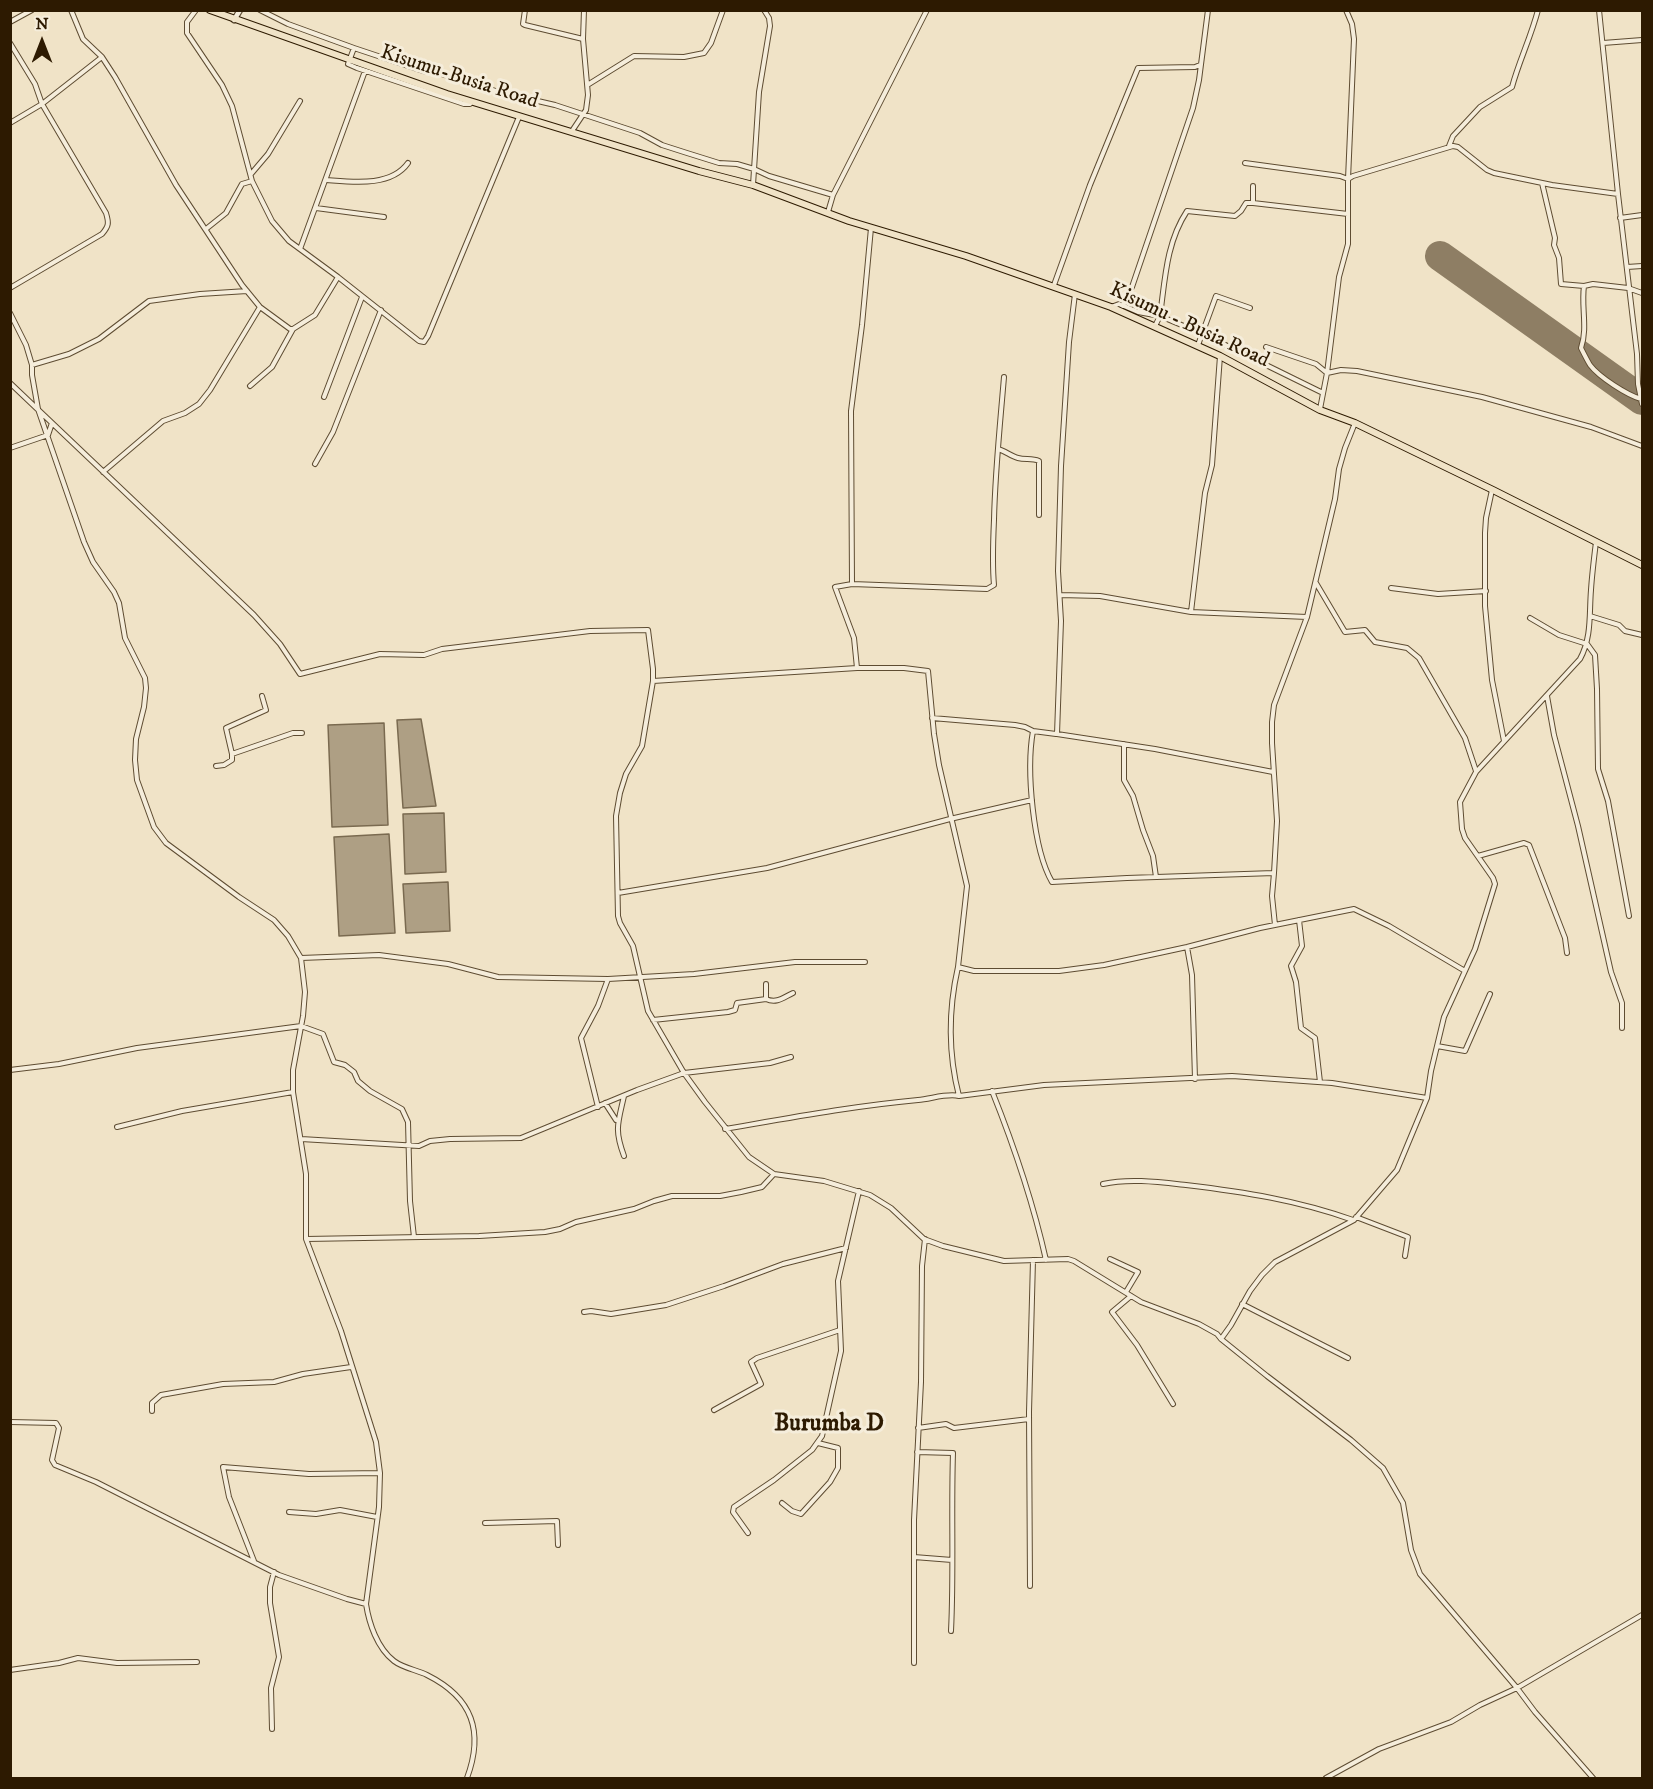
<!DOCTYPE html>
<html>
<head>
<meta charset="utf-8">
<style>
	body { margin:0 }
	#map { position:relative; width:1653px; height:1789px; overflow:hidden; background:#f0e3c7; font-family:"IM FELL DW Pica",serif }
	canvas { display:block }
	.frame { position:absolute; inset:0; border:12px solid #2d1a01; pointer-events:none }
	.north { position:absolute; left:12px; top:12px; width:60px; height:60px; -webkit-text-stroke:4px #f5eddb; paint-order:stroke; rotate:0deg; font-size:16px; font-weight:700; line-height:24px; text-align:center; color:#2d1a01 }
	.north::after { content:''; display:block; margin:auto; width:21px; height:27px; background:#2d1a01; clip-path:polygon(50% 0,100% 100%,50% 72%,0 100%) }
</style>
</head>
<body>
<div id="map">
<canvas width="1653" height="1789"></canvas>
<div class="frame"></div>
<div class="north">N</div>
</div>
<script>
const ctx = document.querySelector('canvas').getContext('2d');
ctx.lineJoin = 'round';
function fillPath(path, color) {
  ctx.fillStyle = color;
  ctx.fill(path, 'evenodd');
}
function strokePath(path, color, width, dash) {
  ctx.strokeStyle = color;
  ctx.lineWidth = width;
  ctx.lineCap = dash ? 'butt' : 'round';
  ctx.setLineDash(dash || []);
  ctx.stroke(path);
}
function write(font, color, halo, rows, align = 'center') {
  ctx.font = font + ' "IM FELL DW Pica",serif';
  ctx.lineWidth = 6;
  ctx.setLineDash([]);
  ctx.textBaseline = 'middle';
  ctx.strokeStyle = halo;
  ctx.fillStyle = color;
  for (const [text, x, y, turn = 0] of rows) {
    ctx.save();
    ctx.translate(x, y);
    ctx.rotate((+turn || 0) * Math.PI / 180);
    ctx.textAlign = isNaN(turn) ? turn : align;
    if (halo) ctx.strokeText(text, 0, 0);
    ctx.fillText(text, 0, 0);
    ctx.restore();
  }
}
const water = new Path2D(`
	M421,719l15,87 -33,2 -6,-88z
	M384,723l4,102 -56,2 -4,-102z
	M444,813l2,59 -41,2 -2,-60z
	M389,834l6,99 -56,3 -5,-99z
	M448,882l2,49 -44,2 -3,-49z`);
fillPath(water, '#ae9f84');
strokePath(water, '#7a6a50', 1.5);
strokePath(new Path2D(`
	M1440,256l202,144`), '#8e7e64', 30);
const minor = new Path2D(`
	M71,10l12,29 19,18 13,20 61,108 66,100 18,22 30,22h3l22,-14 23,-38
	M196,10l-9,12v11l35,52 10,21 20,75 20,40 17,20 49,36 81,64 5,1 4,-6 91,-219
	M260,10l28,14 66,24
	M525,10l-2,14 2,1 58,14
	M10,22l22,-12
	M10,43l25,41 7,20 64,109c3,10 3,13 -4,21l-92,54
	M1603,43l39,-3
	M589,84l45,-28 50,1 20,-4 7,-10 12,-33
	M471,102l-1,2h-6l-107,-36 -9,-4 6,-16 69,23 15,2 61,19 56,13 85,28 22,12 25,8 32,10 18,1 17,5 15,7 64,19
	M10,123l32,-19 60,-47
	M572,131l14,-21 2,-15 -5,-56 1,-29
	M1449,146l4,-10 27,-29 32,-20c7,-26 19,-50 26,-77
	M1245,163l95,13 8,3 6,-140 -2,-15 -6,-14
	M251,174l17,-20 32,-53
	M327,180c26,2 64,7 81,-17
	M1542,183l13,55 -1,7 5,13 2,26 23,2
	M753,185l6,-93 11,-66 -1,-8 -5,-8
	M1618,194l19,160 1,30 4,20
	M1253,203v-17
	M316,208l68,9
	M828,212l5,-17 94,-185
	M1620,218l22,-3
	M206,229l20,-16 16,-29 10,-3
	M300,249l65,-178
	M1627,267l15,-1
	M1054,285l36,-100 48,-117 57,-1 5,-2
	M1075,294l-6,48 -8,124 -3,105 3,50 -4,113 98,15 118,23
	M1124,306l14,6 22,4 43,18 120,59
	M1111,307l8,-3 4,2 9,-19 61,-179 6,-28 9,-70
	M10,313l16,32 6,20v10l6,34 46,133 9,20 21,30 5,11 6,35 20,40 1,10 -2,19 -8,32 -1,21 2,20 17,47 12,16 73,54 35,23 14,16 13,22 4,34 -2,24 -10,54v22l13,82v65l35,92 35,111 4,31 -1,34 -13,97c3,19 11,44 28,57 9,7 23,9 33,14 46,23 57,57 40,103
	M1155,326l5,-10c5,-36 6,-73 27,-105l48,5 6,-5 5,-8h7l95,11
	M1198,345l18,-49 34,12
	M1266,347l50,17 11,9 14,-3 16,1 125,26 109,30 51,19
	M32,365l37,-11 30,-15 50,-38 51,-7 47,-3
	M10,383l244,232 26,29 20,30 80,-20 44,1 18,-6 148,-18 58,-1 5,39v12l-11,65 -16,28 -6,19 -4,23 2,100 2,7 13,23 15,65 36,62 21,29 44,55 25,17 50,7 46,14 21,13 33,31 19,7 61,15 64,-2 6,2 67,41 58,22 18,10 4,5 10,-14 19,-34 12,-16 13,-13 79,-42 43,-50 30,-72 4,-27 13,-54 31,-68 20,-65 -2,-6 -28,-40 -3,-9 -2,-27 16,-30 104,-113c12,-22 9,-45 11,-69 1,-16 3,-32 5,-48
	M250,386l22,-19 21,-38
	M324,397l38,-100
	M1641,399c-14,-4 -42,-22 -51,-34 -3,-5 -6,-11 -9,-17 7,-20 0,-41 3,-62l9,-2 35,4 14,5
	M1320,409l7,-36 12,-96 9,-33v-65l5,-3 100,-30 5,1 29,23 7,3 58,12 66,9 -19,-184
	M10,448l38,-13 4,-12
	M998,449c7,2 13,7 20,9 7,2 14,0 21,3v54
	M315,464l18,-32 48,-122
	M103,472l60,-51 22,-8 14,-9 11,-14 50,-83
	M1492,490l-6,28 -1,15v73l7,74 12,61
	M1316,583l29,49 20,-2 10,12 32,6 12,10 46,80 11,33
	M852,584l-1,-173 11,-86 9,-97
	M1391,588l47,6 48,-3
	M1060,595l40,1 91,16 116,5
	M1191,612l14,-119 7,-28 8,-109
	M1590,616l29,9 6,6 17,4
	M1530,618l29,17 28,9 8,11 2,34 1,80 10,32 21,115
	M857,668l-3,-30 -19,-51 17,-3 135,5 7,-4c-2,-22 -1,-43 0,-65 1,-48 6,-95 10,-143
	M653,681l204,-13h47l24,3 6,63 5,31 28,121 -9,81 16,4h85l45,-6 83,-18 73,-19 94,-19 35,17 76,45
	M1547,696l7,39 24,91 33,146 11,31v25
	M932,718l83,7 10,2 8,4c-7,39 0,118 19,151l75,-4 147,-5 -2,23 3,29
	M1033,731l23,3
	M1124,744v36l9,16 10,34 10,26 3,21
	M232,754l61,-21h9
	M216,766l8,-1 8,-5v-6l-6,-26 40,-18 -4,-14
	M1478,856l46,-13 5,2 36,93 2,15
	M1274,873l3,-52 -5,-78v-21l2,-17 33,-88 28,-118 4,-30 6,-21 10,-25
	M618,893l149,-25 183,-49 82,-19
	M1299,920l3,26 -11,20 5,16 5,46 14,10 5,44
	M1187,947l5,28 3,104
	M301,958l78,-3 69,9 50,13 110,2 86,-5 101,-12h70
	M958,967c-10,44 -10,86 1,129
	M766,999c11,5 18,-2 27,-6
	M653,1020l75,-8 7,-2 2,-7 29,-4v-15
	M1437,1046l28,5 25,-57
	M10,1070l49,-6 78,-16 164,-22 22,8 11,28 11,3 9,7 4,9 12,10 32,18 6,13 2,79 4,36
	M992,1091c22,55 41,111 54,169
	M605,1103l11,17
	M598,1107l-17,-69 17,-32 10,-27
	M117,1127l65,-16 111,-19
	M725,1129c64,-11 128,-23 193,-29 13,-1 29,-7 41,-4l85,-11 188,-9 100,7 95,15
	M301,1139l118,7 11,-5 20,-2 71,-1 116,-48 47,-17 86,-10 21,-6
	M624,1156c-10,-27 -6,-33 0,-60
	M1103,1184c26,-6 56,-2 83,1 58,7 111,15 167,35
	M1356,1217l52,20 -3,19
	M306,1239l173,-3 66,-4 15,-3 16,-7 58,-13 20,-8 18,-5h48l21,-4 21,-5 12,-13
	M1110,1259l28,13 -12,20
	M1131,1296l-19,16 25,33 36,59
	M1242,1304l106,54
	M584,1312l7,-1 20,3 55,-9 58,-19 59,-22 63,-16
	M1221,1339l46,37 84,64 32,28 20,35 8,47 9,24 97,114 18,24 58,66
	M714,1410l47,-26 -10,-22 6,-4 83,-28
	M152,1411v-8l9,-8 62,-11 51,-2 29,-8 48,-7
	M10,1422l46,1 3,5 -7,32 3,5 41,17 183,93 68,24 19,5
	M918,1428l28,-4 8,4 75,-9
	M917,1452l36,1c-2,60 1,119 -2,178
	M782,1503l10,8 9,3 29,-32 8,-14v-20l-20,-5
	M289,1512l27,2 24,-4 37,7
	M485,1523l72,-2 1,24
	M748,1533l-15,-21 1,-5 40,-27 38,-30 10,-14 19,-85 -3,-70 21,-90
	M914,1557l38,3
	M254,1561l-25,-64 -6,-30 86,7 71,-1
	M1030,1586l-1,-174 4,-152
	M914,1663v-143l7,-138 1,-116 3,-27
	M10,1670l49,-7 19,-5 39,5 80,-1
	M272,1729l-1,-41 8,-31 -9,-54v-16l4,-15
	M1326,1778l53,-29 72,-27 29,-17 37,-17 125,-73`);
const tertiary = new Path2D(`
	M234,20l6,-10`);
const trunk = new Path2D(`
	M210,10l237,84 252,77 54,14 96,36 117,35 145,51 109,49 100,54 35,13 138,67 149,75`);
strokePath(minor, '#5e4c32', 6);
strokePath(tertiary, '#5e4c32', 7);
strokePath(trunk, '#2d1a01', 8);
strokePath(minor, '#f5eddb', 4);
strokePath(tertiary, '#f5eddb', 4.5);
strokePath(trunk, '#f0e3c7', 6);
write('21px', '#2d1a01', '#f5eddb', [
	["Kisumu-Busia Road",459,78,18],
	["Kisumu - Busia Road",1189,326,25]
]);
write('bold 24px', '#2d1a01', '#f5eddb', [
	["Burumba D",829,1425]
]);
</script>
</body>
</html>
